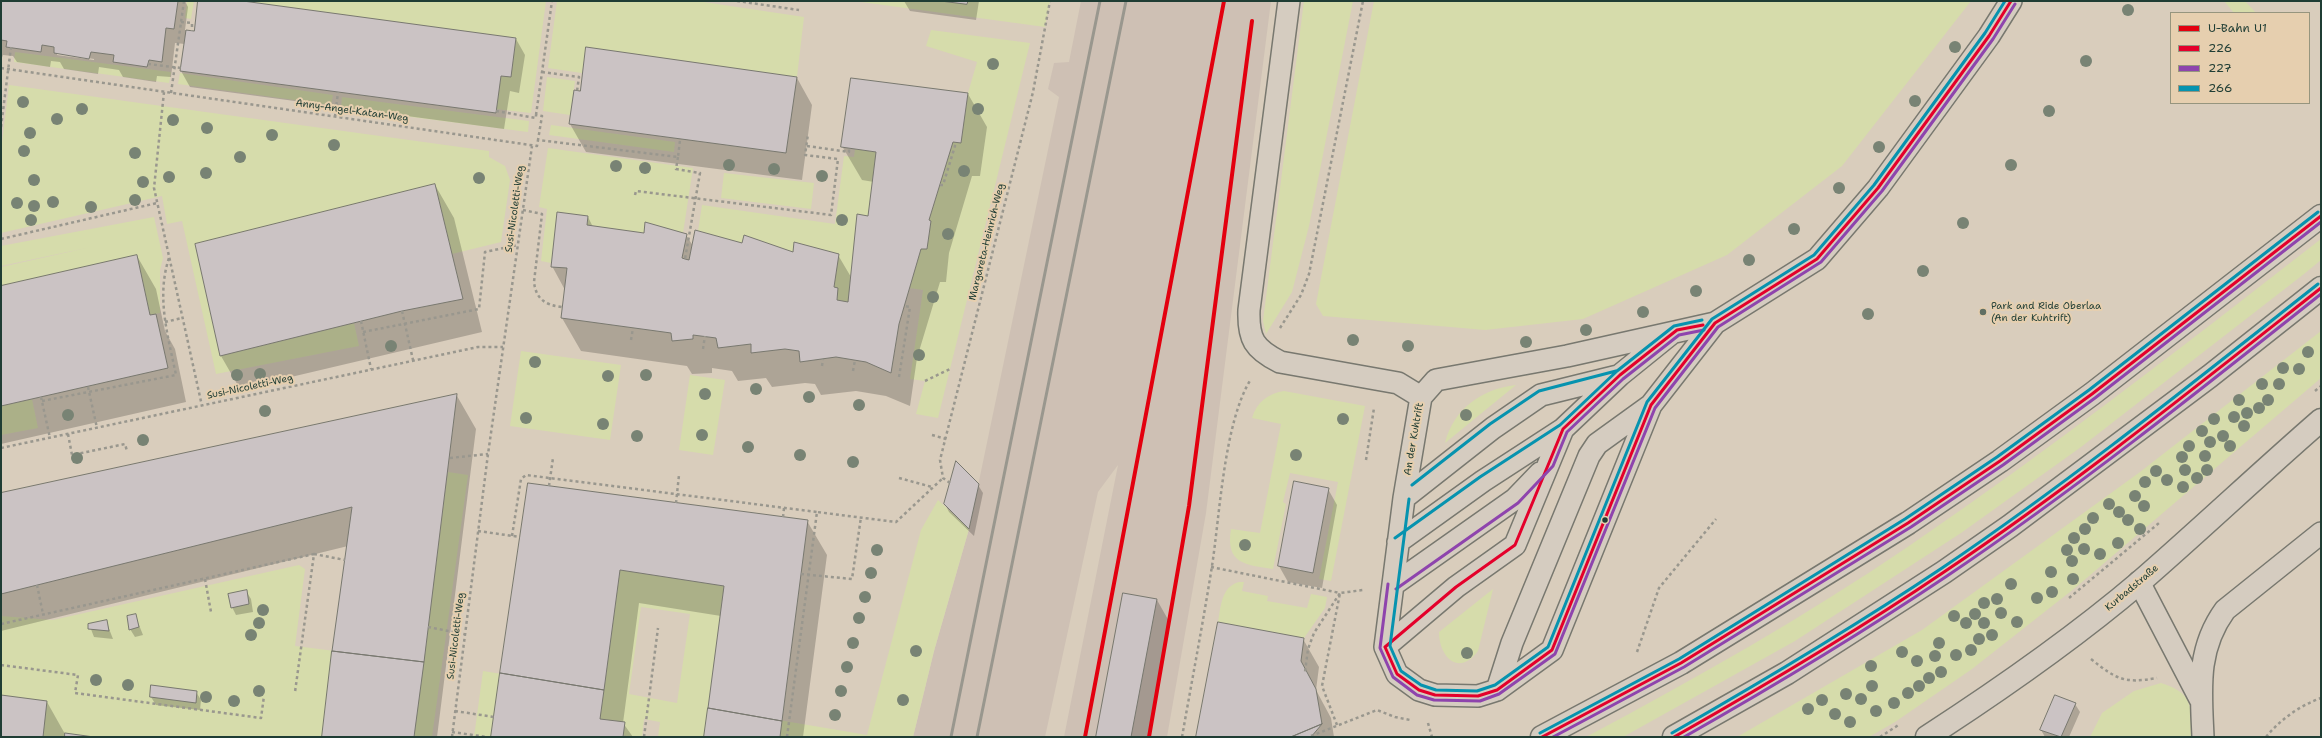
<!DOCTYPE html>
<html>
<head>
<meta charset="utf-8">
<style>
	body { margin:0 }
	#map { position:relative; width:2322px; height:738px; overflow:hidden; background:#d9cdbc; font-family:"Shantell Sans",sans-serif }
	canvas { display:block }
	.frame { position:absolute; inset:0; border:2px solid #1f3d34; pointer-events:none }
	.legend { position:absolute; left:2170px; top:12px; width:140px; height:92px; box-sizing:border-box; background:#e6cfaf; border:1px solid #96957e; margin:0; padding:5px 7px; list-style:none; font-size:12px; color:#1f3d34 }
	.legend li { display:flex; align-items:center; gap:8px; height:20px }
	.legend b { width:20px; border:1px solid #96957e }
</style>
</head>
<body>
<div id="map">
<canvas width="2322" height="738"></canvas>
<div class="frame"></div>
<ul class="legend">
<li><b style="height:5px;background:#e3000f"></b>U-Bahn U1</li>
<li><b style="height:5px;background:#e4002b"></b>226</li>
<li><b style="height:5px;background:#8e44ad"></b>227</li>
<li><b style="height:5px;background:#0693af"></b>266</li>
</ul>
</div>
<script>
const ctx = document.querySelector('canvas').getContext('2d');
ctx.lineJoin = 'round';
function fillPath(path, color) {
  ctx.fillStyle = color;
  ctx.fill(path, 'evenodd');
}
function strokePath(path, color, width, dash) {
  ctx.strokeStyle = color;
  ctx.lineWidth = width;
  ctx.lineCap = dash ? 'butt' : 'round';
  ctx.setLineDash(dash || []);
  ctx.stroke(path);
}
function write(font, color, halo, rows, align = 'center') {
  ctx.font = font + ' "Shantell Sans",sans-serif';
  ctx.lineWidth = 4;
  ctx.setLineDash([]);
  ctx.textBaseline = 'middle';
  ctx.strokeStyle = halo;
  ctx.fillStyle = color;
  for (const [text, x, y, turn = 0] of rows) {
    ctx.save();
    ctx.translate(x, y);
    ctx.rotate((+turn || 0) * Math.PI / 180);
    ctx.textAlign = isNaN(turn) ? turn : align;
    if (halo) ctx.strokeText(text, 0, 0);
    ctx.fillText(text, 0, 0);
    ctx.restore();
  }
}
fillPath(new Path2D(`
	M1081,1h190l-65,512 -39,224h-103l54,-272 -20,27 -53,245h-132l21,-86 35,-122 90,-432 -11,-8 6,-26 15,-1z`), '#cec0b4');
fillPath(new Path2D(`
	M187,1h7l-3,18 -6,-1z
	M243,1h303l-15,112 -35,-4 5,-33 10,1 5,-39z
	M557,1h140l107,16 -7,60 -211,-30 -4,26 -34,-5z
	M854,1h196l-5,26z
	M1304,1h49l-44,225 -17,66 -26,42 -3,-13z
	M1374,1h597l-129,165 -115,89 -144,64 -98,11 -162,-14 -7,-12z
	M2224,1h21l11,12h-22z
	M931,30l99,13 -92,375 -22,-4 9,-33 -15,-2 13,-89 -14,-2 12,-39h6l4,-28 -2,-1 24,-78 8,1 7,-50 9,-31 -51,-16z
	M15,52l156,20 -2,11 -155,-21z
	M180,73l153,22 -2,10 -153,-21z
	M547,77l28,4 -5,34 -27,-4z
	M9,85l480,66v6l16,9 5,14 -9,62 -49,12 -17,-70 -240,60 25,112 134,-33 5,23 -143,28 -34,-153 -15,3 -5,-28 -161,37v-82z
	M342,97l187,24 -1,11 -187,-24z
	M551,125l124,17 -1,10 -125,-17z
	M548,148l145,20 -10,65 -37,-11 -2,11 -57,-8 1,-9 -31,-4 -6,51 -10,-2 6,-52 -8,-2z
	M855,149l21,3 -8,64 -11,-1 -9,87 -11,-2 1,-12 -4,-1 5,-33 -44,-12 -2,10 -49,-17 -2,8 -44,-12 4,-26 133,19 9,-68 10,1z
	M724,173l90,10 -3,26 -90,-11z
	M154,217l9,41 -3,12v43l-10,2 -13,-60 -136,31v-19l90,-20 -90,19v-20z
	M2321,239v21l-17,14 -223,173 -120,86 -166,108 -172,96h-37c111,-59 220,-121 323,-191 142,-97 277,-202 412,-307z
	M2321,331v47l-246,210 -103,81 -77,53 -26,15h-132l185,-107 218,-158z
	M521,351l100,14 -11,75 -100,-14z
	M690,375l35,5 -12,75 -34,-5z
	M1516,385l-71,58c9,-35 37,-54 71,-58z
	M1284,391l81,15 -34,175 -12,-2 19,-97 -48,-9 -7,29 3,2 -13,65c-27,-4 -48,-5 -42,-40l29,4 21,-109 -29,-6c5,-16 15,-24 32,-27z
	M32,399l6,29 -37,7v-29z
	M448,472l20,3 -36,262h-431v-121l52,4 246,-55 6,4 -10,77 128,16z
	M938,500l31,29 -35,122 -21,86h-255l2,-15 -16,-3 -2,18h-168l9,-66 121,19 16,-120 104,16 -16,122 159,27 54,-205zM641,607l49,7 -13,89 -48,-9z
	M1239,582h5l-2,9 26,5 -1,5 40,7 4,-14 16,3 -2,11 -21,30 -86,-16c3,-16 3,-35 21,-40z
	M1493,589l-15,62c-19,26 -39,6 -39,-19z
	M2161,683c33,10 30,24 31,54h-102l12,-24 32,-22z`), '#d6dcab');
fillPath(new Path2D(`
	M1,1h184l3,6 -3,23 10,2 4,-31h37l280,38 9,16 -6,38 -9,-2 -6,38 -314,-42 -9,-16 4,-27 -10,-1 -4,34 -14,-1 -1,6 -33,-5 -4,-7 -20,-3 -1,7 -34,-5 -4,-7 -9,-1 -1,6 -33,-5 -4,-6 -10,-1 -2,5zM57,53l37,6v1l-37,-5z
	M904,1h75l-3,19 -66,-9z
	M797,78l15,27 -10,75 -216,-28 -16,-28 4,-33 7,1z
	M968,94l19,33 -7,49h-8l-23,77 -3,29h-6l-23,76 -7,48 -24,-10 -30,-5 -35,4 -6,-11 -10,-1 -33,4 -6,-9 -28,3 -6,-10 -20,-3v5l-20,1 -5,-8 -106,-15 -19,-33 3,-28 -13,-24 36,-49 5,10 51,7 42,1 7,11 50,-1 50,8 45,2 13,22 18,-60 5,-35 -12,-2 -20,-34z
	M435,185l19,33 28,114 -242,57 -19,-33z
	M137,256l19,33 9,42 10,18 11,53 -185,42v-157z
	M457,396l19,33 -39,308h-114l25,-191 -347,85v-136z
	M529,484l278,37 20,34 -24,182h-97l15,-121 -82,-13 -16,120 10,14h-140z
	M978,485l5,8 -9,43 -25,-24 -4,-8z
	M1328,489l9,16 -15,83 -34,-6 -9,-16z
	M246,591l5,8 2,13 -17,3 -4,-8z
	M1157,600l13,23 -22,114h-51z
	M135,615l8,20 -8,2 -5,-8z
	M106,621l7,18 -19,-2 -5,-13z
	M1303,639l16,28 -3,23 15,28 3,19h-137z
	M196,692l5,8 -1,10 -44,-5 -5,-8z
	M1,696l46,6 18,32 21,3h-85z
	M2075,704l5,8 -11,25h-24l-4,-7z`), '#0003');
const building = new Path2D(`
	M1,1h177l-4,28 -8,-1 -4,34 -13,-2 -2,7 -34,-5 1,-7 -23,-3 -2,7 -35,-6v-6l-12,-2 -1,7 -35,-5 1,-6 -6,-1z
	M198,1h45l273,37 -5,39 -10,-1 -5,37 -316,-42 6,-41 8,1z
	M941,1h27l-1,3z
	M586,47l211,30 -11,76 -217,-29 5,-34 6,1z
	M851,78l117,15 -7,50 -8,-1 -24,78 2,1 -4,28h-6l-22,75 -8,49 -25,-11 -30,-5 -36,5 -1,-11 -14,-2 -34,4v-9l-33,4 -2,-10 -23,-3v4l-21,2 -1,-8 -110,-15 6,-50 -16,-1 6,-55 31,4 -1,9 57,8 1,-11 42,12 -5,24 3,1 4,1 6,-30 47,13 2,-8 49,17 1,-10 45,12 -5,33 4,1 -1,12 11,2 9,-88 11,2 8,-64 -35,-5z
	M435,184l28,115 -61,12 -182,45 -25,-112z
	M137,255l13,60 6,-1 12,54 -167,38v-120z
	M457,394l-33,268 -92,-11 20,-144 -351,87v-101z
	M956,461l23,23 -10,45 -25,-25z
	M1294,481l35,7 -16,85 -35,-7z
	M528,483l280,37 -26,201 -74,-13 16,-122 -104,-16 -16,120 -104,-17z
	M247,590l2,14 -18,4 -3,-14z
	M1123,593l34,6 -26,138h-35z
	M136,614l3,13 -10,3 -2,-14z
	M107,620l2,11 -21,-2v-5z
	M1218,622l86,16 -3,23 15,28 6,35 -31,13h-95z
	M332,651l92,11 -10,75h-92z
	M500,673l104,17 -4,29 25,3 -2,15h-132z
	M151,685l46,6 -1,12 -46,-6z
	M1,695l46,6 -4,36h-42z
	M2055,695l21,8 -15,34 -21,-7z
	M708,708l74,13 -2,16h-76z
	M1322,724l-11,13h-20z
	M65,733l29,4h-29z`);
fillPath(building, '#cbc3c4');
strokePath(building, '#78786f', 1);
const lane = new Path2D(`
	M1289,1l-40,309c-1,29 5,39 31,52l118,21 23,14
	M1715,323l-148,33 -131,24 -15,17 -17,101 -19,149 12,27 22,16 16,5 43,1 19,-6 55,-40 99,-245 64,-82 102,-64 61,-71 111,-152 22,-35
	M1404,498l89,-70 48,-33 77,-19
	M1398,542l85,-61 80,-52 57,-54 52,-42
	M2139,582l61,117
	M1393,585l122,-86 25,-26
	M1385,647l71,-60 59,-42 48,-116
	M1497,690l15,-47 77,-187 8,-12 54,-39
	M2203,737c-2,-47 -7,-87 22,-127l96,-77`);
const street = new Path2D(`
	M1927,737c74,-48 146,-98 213,-155 61,-53 120,-109 181,-162`);
const secondary = new Path2D(`
	M1542,737l139,-74 227,-140 92,-62 92,-67 229,-178
	M1674,737l113,-64 157,-101 66,-46 200,-150 111,-88`);
strokePath(lane, '#78786f', 24);
strokePath(street, '#78786f', 25);
strokePath(secondary, '#78786f', 25);
strokePath(new Path2D(`
	M737,1l62,9
	M181,22l11,1v8
	M148,64l33,4
	M1,68l536,78 1,-6 140,17 2,-17
	M542,72l37,5 -2,14
	M164,92l-10,96 48,218
	M171,93l13,-92
	M496,111l40,7v-3l6,1 -4,24
	M536,115l16,-114
	M335,117l3,-25
	M1,127l10,-80
	M807,146l42,6v-4
	M678,157l-2,12 24,4 -15,86
	M940,185h3l12,-39 -3,-1
	M635,195l1,-4 195,24 7,-56 -33,-4 3,-21
	M523,210l19,4 -8,68c2,17 11,23 28,25
	M1,239l156,-36
	M402,311l11,49
	M361,321l10,48
	M165,322l17,-4
	M1280,328l21,-33 8,-21 54,-273
	M363,332l116,-23 6,-57 33,-7
	M631,340l2,-12
	M703,349l2,-13
	M822,366l1,-7
	M853,371l2,-11
	M899,377l11,-70 -6,-1
	M925,381l27,-13
	M88,387l9,41
	M2315,391l6,-5
	M41,397l9,41
	M42,401l134,-26c-8,-39 -20,-78 -7,-117
	M68,434l4,21 53,-11 2,7
	M932,435l14,4
	M1,448l477,-101h25
	M450,458l38,-4
	M1366,460l8,-52
	M899,478l33,9
	M950,483l-7,-5 -3,-18 93,-368 17,-91
	M549,486l4,-28
	M676,503l3,-28
	M783,517l1,-9
	M478,531l42,6
	M512,536l9,-57 5,-4 291,37
	M314,554l31,6
	M1211,567l129,26 -26,40 -6,16 -3,23
	M801,574l51,5 9,-62
	M205,579l6,33
	M37,585l6,29
	M2069,598l90,-75
	M1,624l313,-70 -19,138
	M428,627l36,7
	M1637,652l22,-64 57,-69
	M2091,659c25,20 33,25 66,19
	M1,665l77,10 -3,18 186,25 3,-22
	M455,711l39,6
	M1428,723l4,14
	M1337,725l-15,-39 18,-93 23,-3
	M452,732l35,5
	M1311,736l66,-26 18,7 15,3
	M452,737l36,-283 44,-308
	M623,737h4
	M644,737l14,-109
	M787,737l30,-225 79,10 47,-44
	M1182,737c10,-57 21,-114 30,-171 8,-52 12,-144 39,-187
	M1880,737l20,-13
	M2266,737c15,-18 33,-31 55,-39`), '#99978e', 2.5, [3, 3]);
strokePath(lane, '#d5ccc0', 21);
strokePath(street, '#d5ccc0', 22);
strokePath(secondary, '#d5ccc0', 22);
strokePath(new Path2D(`
	M951,737l149,-736
	M977,737l149,-736`), '#99978e', 3);
strokePath(new Path2D(`
	M1385,647l12,27 22,16 16,5 43,1 19,-6 55,-40 99,-245 64,-82 102,-64 61,-71 111,-152 22,-35
	M1385,647l71,-60 59,-42 48,-116 57,-54 57,-45 26,-5
	M1542,737l139,-74 227,-140 92,-62 92,-67 229,-178
	M1674,737c92,-52 183,-106 270,-165 131,-88 254,-187 377,-284`), '#e4002b', 3);
strokePath(new Path2D(`
	M1388,584l-8,64 13,29 24,18 17,5 46,1 19,-7 56,-40 100,-246 63,-81 103,-65 61,-71 111,-152 22,-35
	M1396,589l122,-86 35,-37 14,-34 56,-53 56,-44 25,-5
	M1553,737l131,-70 227,-140 92,-62 92,-67 226,-176
	M1684,737c90,-51 178,-104 263,-161 129,-87 252,-185 374,-282`), '#8e44ad', 3);
strokePath(new Path2D(`
	M1412,485l78,-61 49,-33 77,-20
	M1409,499l-19,147 11,25 20,14 15,5 41,1 18,-6 53,-38 99,-245 65,-83 102,-64 60,-70 111,-152 20,-32
	M1395,538l85,-61 80,-52 57,-54 57,-45 28,-6
	M1540,733l139,-74 226,-140 92,-62 92,-67 229,-178
	M1672,733c91,-52 182,-106 270,-165 130,-88 253,-187 376,-284`), '#0693af', 3);
strokePath(new Path2D(`
	M1085,737l139,-736
	M1149,737l40,-231 63,-485`), '#e3000f', 4);
ctx.fillStyle = '#788374';
for (const [x, y] of [
	[2128,10],
	[1955,47],
	[2086,61],
	[993,64],
	[1915,101],
	[23,102],
	[82,109],
	[978,109],
	[2049,111],
	[57,119],
	[173,120],
	[207,128],
	[30,133],
	[272,135],
	[334,145],
	[1879,147],
	[24,151],
	[135,153],
	[240,157],
	[729,165],
	[2011,165],
	[616,166],
	[645,168],
	[774,169],
	[964,171],
	[206,173],
	[822,176],
	[169,177],
	[479,178],
	[34,180],
	[143,182],
	[1839,188],
	[135,200],
	[53,202],
	[17,203],
	[34,206],
	[91,207],
	[31,220],
	[842,220],
	[1963,223],
	[1794,229],
	[948,234],
	[1749,260],
	[1923,271],
	[1696,291],
	[933,297],
	[1643,312],
	[1868,314],
	[1586,330],
	[1353,340],
	[1526,342],
	[391,346],
	[1408,346],
	[2308,352],
	[919,355],
	[535,362],
	[2283,368],
	[2299,369],
	[260,374],
	[237,375],
	[646,375],
	[608,376],
	[2262,384],
	[2279,384],
	[756,389],
	[705,394],
	[809,397],
	[2239,400],
	[2268,400],
	[859,405],
	[2259,408],
	[265,411],
	[2247,413],
	[68,415],
	[1466,415],
	[2234,417],
	[526,418],
	[1343,419],
	[2214,419],
	[603,424],
	[2244,426],
	[2202,431],
	[702,435],
	[637,436],
	[2223,436],
	[143,440],
	[2210,442],
	[2189,446],
	[2230,446],
	[748,447],
	[800,455],
	[1296,455],
	[2205,456],
	[2182,457],
	[77,458],
	[853,462],
	[2185,470],
	[2207,470],
	[2156,471],
	[2197,478],
	[2167,480],
	[2145,482],
	[2183,487],
	[2135,496],
	[2109,504],
	[2144,506],
	[2119,512],
	[2093,518],
	[2128,520],
	[2085,529],
	[2140,529],
	[2074,538],
	[2118,543],
	[1245,545],
	[2084,549],
	[877,550],
	[2067,550],
	[2100,554],
	[2072,561],
	[2051,572],
	[871,573],
	[2073,579],
	[2011,584],
	[2052,592],
	[865,597],
	[2037,598],
	[1997,599],
	[1984,603],
	[263,610],
	[2001,613],
	[1975,614],
	[1954,616],
	[859,618],
	[2017,622],
	[259,623],
	[1966,623],
	[1984,623],
	[251,635],
	[1992,635],
	[1979,639],
	[853,643],
	[1939,643],
	[1971,650],
	[916,651],
	[1902,652],
	[1467,653],
	[1956,655],
	[1935,656],
	[1917,661],
	[1871,666],
	[847,667],
	[1941,672],
	[1929,678],
	[96,680],
	[128,685],
	[1872,686],
	[1919,686],
	[259,691],
	[841,691],
	[1908,693],
	[1846,694],
	[206,697],
	[1861,699],
	[903,700],
	[1822,700],
	[234,701],
	[1894,703],
	[1808,709],
	[1876,711],
	[1835,714],
	[835,715],
	[1850,722]
]) {
  ctx.beginPath();
  ctx.arc(x, y, 6, 0, 2 * Math.PI);
  ctx.fill();
}
for (const [x, y, r, color] of [
	[1983,312,4,"#606f64"],
	[1605,520,3.5,"#1f3d34"]
]) {
  const dot = new Path2D();
  dot.arc(x, y, r, 0, 2 * Math.PI);
  ctx.fillStyle = color;
  ctx.fill(dot);
  strokePath(dot, '#e6cfaf', 1.5);
}
write('10px', '#1f3d34', '#e6cfaf', [
	["Anny-Angel-Katan-Weg",352,111,8],
	["Susi-Nicoletti-Weg",515,209,-82],
	["Margareta-Heinrich-Weg",987,242,-76],
	["Susi-Nicoletti-Weg",250,387,-12],
	["An der Kuhtrift",1414,439,-80],
	["Kurbadstraße",2132,588,-40],
	["Susi-Nicoletti-Weg",456,636,-83]
]);
write('10px', '#1f3d34', '#e6cfaf', [
	["Park and Ride Oberlaa",1991,306],
	["(An der Kuhtrift)",1991,318]
], 'left');
</script>
</body>
</html>
